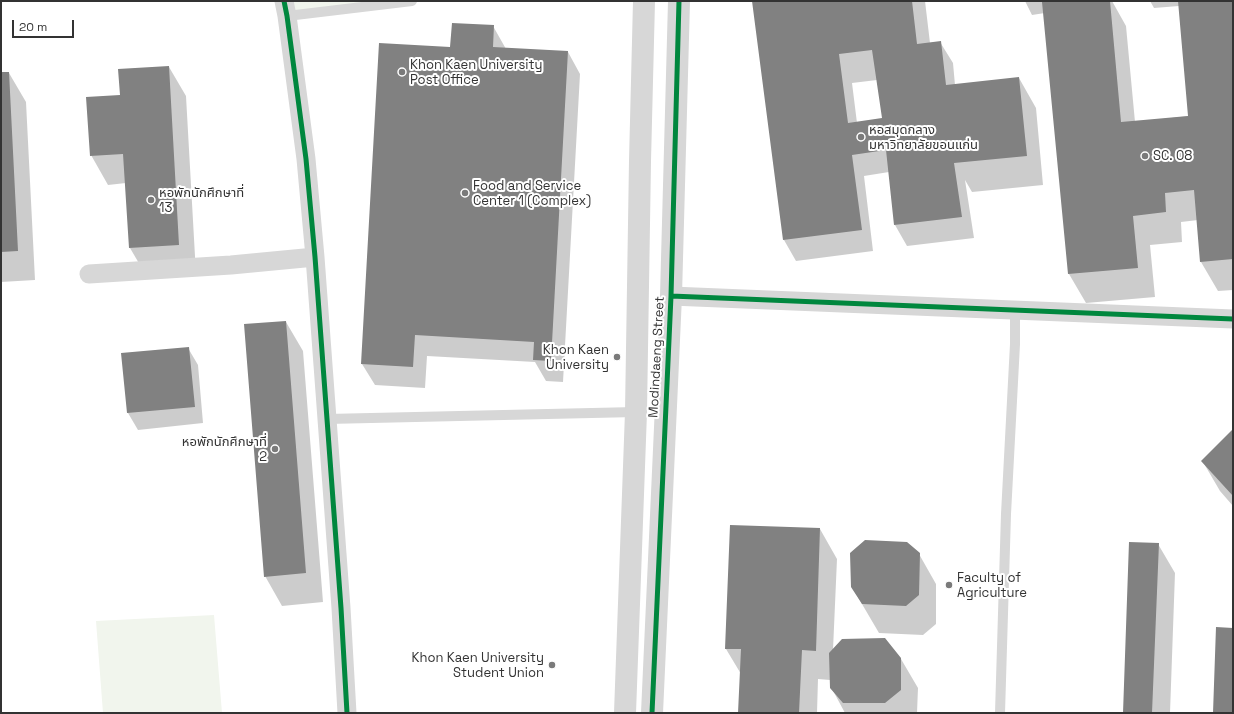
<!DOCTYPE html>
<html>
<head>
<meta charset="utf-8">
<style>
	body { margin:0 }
	#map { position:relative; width:1234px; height:714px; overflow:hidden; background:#fff; font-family:"Space Grotesk",sans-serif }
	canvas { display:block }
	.frame { position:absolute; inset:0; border:2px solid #333; pointer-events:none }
	.scale { position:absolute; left:12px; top:20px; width:62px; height:18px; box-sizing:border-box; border:2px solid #333; border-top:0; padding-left:5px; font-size:12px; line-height:14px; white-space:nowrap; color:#333; -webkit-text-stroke:3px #fff; paint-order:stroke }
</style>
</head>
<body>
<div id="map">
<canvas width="1234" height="714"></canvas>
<div class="frame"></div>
<div class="scale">20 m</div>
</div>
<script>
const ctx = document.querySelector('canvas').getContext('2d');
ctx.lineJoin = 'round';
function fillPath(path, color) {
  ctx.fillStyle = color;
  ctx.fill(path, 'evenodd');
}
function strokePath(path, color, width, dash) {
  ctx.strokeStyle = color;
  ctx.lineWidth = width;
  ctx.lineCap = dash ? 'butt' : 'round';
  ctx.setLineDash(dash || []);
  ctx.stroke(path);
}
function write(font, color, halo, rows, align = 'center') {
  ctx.font = font + ' "Space Grotesk","Noto Sans Thai",sans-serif';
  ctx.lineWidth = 4;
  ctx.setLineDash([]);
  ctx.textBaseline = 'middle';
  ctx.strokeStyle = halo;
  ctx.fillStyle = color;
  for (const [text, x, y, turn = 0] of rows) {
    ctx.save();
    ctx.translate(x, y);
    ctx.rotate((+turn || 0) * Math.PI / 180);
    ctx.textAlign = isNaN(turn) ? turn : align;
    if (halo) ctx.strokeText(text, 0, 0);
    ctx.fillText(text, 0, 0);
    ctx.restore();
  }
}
fillPath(new Path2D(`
	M284,1h128l-125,15z
	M214,615l8,98h-119l-7,-92z`), '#f1f5ed');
fillPath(new Path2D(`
	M753,1h172l5,42 10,-1 13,21 2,22 64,-7 17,30 7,77 -71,7 -7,-12 9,58 -67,8 -12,-21 -6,-53 -25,4 9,75 -77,10 -12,-21zM877,80l6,39 -26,4 -5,-40z
	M1025,1h87l14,25 9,96 54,-6 -10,-110 -25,2 -4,-7h83v289l-15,1 -17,-29 -3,-42 -17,2 1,20 -32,3 5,52 -69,6 -17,-29 -24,-261 -13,2z
	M493,26l13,23 62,3 12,22 -17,308 -17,-1 -11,-19 -108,-6 -2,32 -50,-3 -13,-21 89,-316z
	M169,67l17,29 10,178 -49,3 -17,-29 -4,-65 -18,2 -17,-30z
	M1,73h8l17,29 9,178 -34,2z
	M286,322l17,29 20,251 -41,4 -17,-30z
	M188,348l10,17 5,58 -65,7 -10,-17 -6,-59z
	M1233,431v75l-13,-15 -17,-29z
	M820,529l17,30 -4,91 68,9 17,29 -1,25h-72l-14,-26 -1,-7 -12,-1 -1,34h-78l2,-39 -15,-25z
	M1158,544l17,29 -5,140h-46z
	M919,554l17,30v40l-13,11 -44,-2 -27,-46z`), '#0003');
fillPath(new Path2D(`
	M752,1h160l5,43 24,-3 5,44 73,-8 8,79 -73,7 8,54 -68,8 -8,-75 -34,5 10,75 -79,10zM872,50l10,68 -34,5 -9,-69z
	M1051,1h59l11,121 67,-6 -10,-115h55v258l-33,3 -6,-72 -29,3 1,19 -33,4 5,52 -70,6 -26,-272z
	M452,23l42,2 -1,22 75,4 -17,310 -18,-1 1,-18 -119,-7 -2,32 -52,-3 18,-321 71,4z
	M169,66l10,179 -50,3 -6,-94 -33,2 -4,-59 34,-2 -2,-26z
	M1,72h8l9,179 -17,1z
	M286,321l20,252 -42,4 -20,-253z
	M189,347l6,60 -68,6 -6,-60z
	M1233,429v67l-32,-35z
	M730,525l90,3 -4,123 -14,-1 -3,63h-61l3,-64h-16z
	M865,540l42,2 13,11 -1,42 -13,11 -44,-2 -11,-17 -1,-34z
	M1129,542l30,1 -7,170h-29z
	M1216,627l17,1v85h-20z
	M885,638l16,20v32l-16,13h-42l-13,-15 -1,-35 13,-14z`), '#818181');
strokePath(new Path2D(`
	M287,16l125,-15
	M327,419l309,-7
	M1000,713l6,-199 9,-170v-35`), '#d7d7d7', 10);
strokePath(new Path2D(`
	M284,1l3,15 19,143 9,98 26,351 6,105
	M89,274l142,-9 84,-8
	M671,296l562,23`), '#d7d7d7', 19);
strokePath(new Path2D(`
	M625,713l11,-301 4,-251 4,-160
	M652,713l19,-417 8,-295`), '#d7d7d7', 22);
strokePath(new Path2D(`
	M284,1l3,15 19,143 9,98 26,351 6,105
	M671,296l562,23
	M652,713l19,-417 8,-295`), '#00873e', 5);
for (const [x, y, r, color] of [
	[402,72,4,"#7a7a7a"],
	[861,137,4,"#7a7a7a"],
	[1145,156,4,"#7a7a7a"],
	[465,193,4,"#7a7a7a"],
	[151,200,4,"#7a7a7a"],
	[617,357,4,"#7a7a7a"],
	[275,449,4,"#7a7a7a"],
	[949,585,4,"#7a7a7a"],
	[552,665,4,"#7a7a7a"]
]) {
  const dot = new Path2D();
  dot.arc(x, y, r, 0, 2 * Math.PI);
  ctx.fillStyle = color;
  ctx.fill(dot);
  strokePath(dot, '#fff', 1.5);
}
write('13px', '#333', '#fff', [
	["Khon Kaen University",410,65],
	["Post Office",410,80],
	["หอสมุดกลาง",869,130],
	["มหาวิทยาลัยขอนแก่น",869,145],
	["SC. 08",1153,156],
	["Food and Service",473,186],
	["Center 1 (Complex)",473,201],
	["หอพักนักศึกษาที่",159,193],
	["13",159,208],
	["Khon Kaen",609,350,"right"],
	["University",609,365,"right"],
	["หอพักนักศึกษาที่",267,442,"right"],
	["2",267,457,"right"],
	["Faculty of",957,578],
	["Agriculture",957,593],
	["Khon Kaen University",544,658,"right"],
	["Student Union",544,673,"right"]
], 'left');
write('13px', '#333', '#fff', [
	["Modindaeng Street",657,357,-87]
]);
</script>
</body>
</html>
